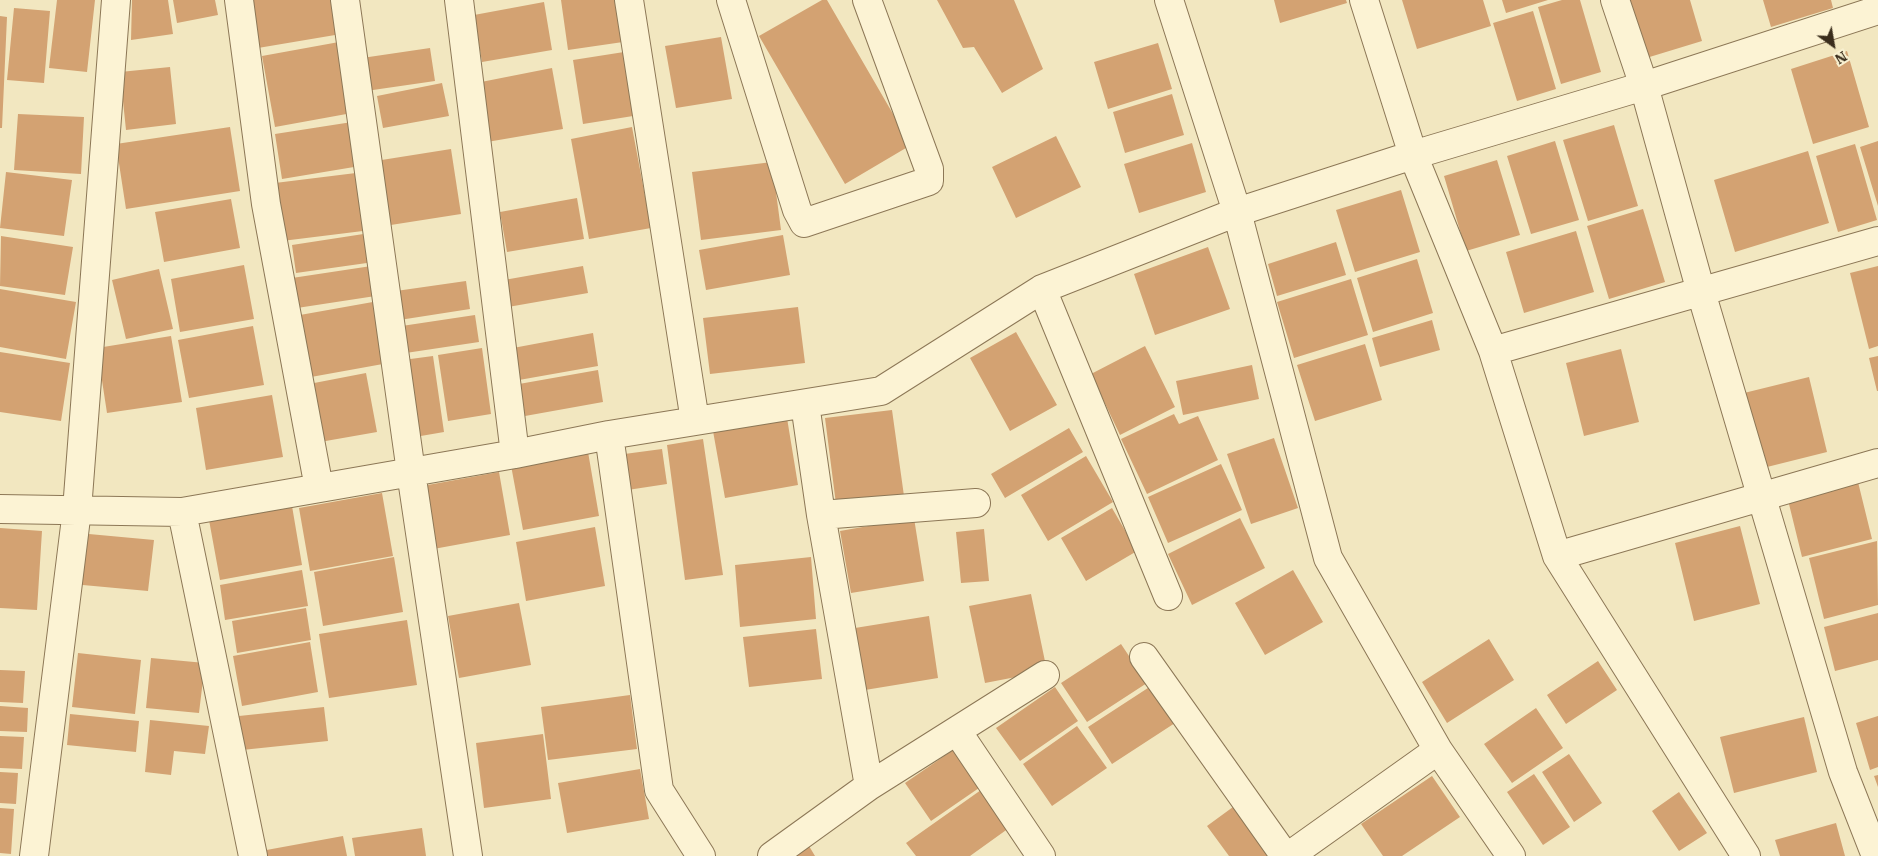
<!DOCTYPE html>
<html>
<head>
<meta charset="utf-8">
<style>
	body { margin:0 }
	#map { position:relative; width:1878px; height:856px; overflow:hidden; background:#f2e7c0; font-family:"IBM Plex Serif",serif }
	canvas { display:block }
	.north { position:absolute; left:1808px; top:20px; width:50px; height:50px; -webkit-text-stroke:4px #f8f0d0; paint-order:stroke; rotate:148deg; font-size:14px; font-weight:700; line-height:20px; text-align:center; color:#3a2d1c }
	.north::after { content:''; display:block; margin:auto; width:18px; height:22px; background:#3a2d1c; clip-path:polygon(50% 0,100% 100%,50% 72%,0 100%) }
</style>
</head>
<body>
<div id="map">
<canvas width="1878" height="856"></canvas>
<div class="north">N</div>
</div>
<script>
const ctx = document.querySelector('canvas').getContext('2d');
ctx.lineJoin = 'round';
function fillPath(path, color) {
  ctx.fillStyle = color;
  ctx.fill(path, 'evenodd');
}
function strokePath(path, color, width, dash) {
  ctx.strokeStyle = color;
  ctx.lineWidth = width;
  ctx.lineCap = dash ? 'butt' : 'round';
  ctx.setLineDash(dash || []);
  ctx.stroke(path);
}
fillPath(new Path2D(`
	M57,0h38l-8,72 -38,-4z
	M132,0h36l5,34 -42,6z
	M173,0h42l3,15 -41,8z
	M251,0h85l5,34 -83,14z
	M561,0h56l6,42 -55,8z
	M822,0h5l84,145 -66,39 -86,-148z
	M937,0h77l29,69 -41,24 -28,-46 -11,1z
	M1274,0h72l1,3 -67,20z
	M1402,0h81l8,26 -74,23z
	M1502,0h46l-42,13z
	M1562,0h18l21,72 -40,12 -23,-77z
	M1626,0h64l12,41 -59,18z
	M1763,0h68l2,8 -62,19z
	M544,2l8,48 -70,12 -8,-47z
	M14,8l36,3 -6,72 -37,-3z
	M1533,11l23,78 -39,12 -24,-78z
	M0,16l7,1 -5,111h-2z
	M721,37l11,62 -56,9 -11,-62z
	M339,42l13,71 -77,14 -13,-71z
	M1158,43l14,46 -64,20 -14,-47z
	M430,48l5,33 -69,10 -4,-33z
	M1847,51l22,76 -56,17 -22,-75z
	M624,52l9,64 -50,8 -10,-64z
	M170,67l6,57 -50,6 -6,-58z
	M552,68l11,61 -76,13 -11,-59z
	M442,83l7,33 -66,12 -6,-32z
	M1172,94l12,41 -59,18 -12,-41z
	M18,114l66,3 -3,57 -67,-4z
	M352,122l8,44 -78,13 -7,-45z
	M1614,125l24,81 -50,15 -25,-81z
	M230,127l10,64 -114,18 -10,-65z
	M632,127l19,101 -62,11 -18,-100z
	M1056,136l25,51 -65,31 -24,-51z
	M1555,141l24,79 -48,14 -24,-78z
	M1878,141v65l-18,-59z
	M1192,143l14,49 -67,21 -15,-49z
	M1855,144l22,76 -39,12 -22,-76z
	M451,149l10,65 -83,13 -9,-65z
	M1808,151l21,72 -94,29 -21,-72z
	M1497,160l23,75 -54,16 -22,-75z
	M772,162l9,68 -80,10 -9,-68z
	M6,172l66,8 -8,56 -64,-8z
	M364,172l7,58 -89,11 -7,-58z
	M1401,190l19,62 -65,20 -19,-62z
	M577,198l7,41 -77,13 -7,-40z
	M231,199l9,49 -76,14 -9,-50z
	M1643,209l22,73 -56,17 -22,-73z
	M1576,231l18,61 -70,21 -18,-61z
	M370,233l4,29 -78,11 -4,-28z
	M783,235l7,40 -84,15 -7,-40z
	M1,236l72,11 -8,48 -65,-9z
	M1336,242l10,33 -69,21 -9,-32z
	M1208,247l22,62 -75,26 -21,-61z
	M1417,259l16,54 -60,19 -16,-54z
	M244,265l10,54 -74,13 -9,-53z
	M378,265l4,30 -85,13 -5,-30z
	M583,266l5,27 -80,14 -4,-27z
	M1878,266v80l-9,3 -19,-76z
	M159,269l14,60 -47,10 -14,-59z
	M1351,279l17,56 -74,23 -17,-56z
	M466,281l4,28 -77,12 -4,-29z
	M0,289l76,13 -10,57 -66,-12z
	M384,300l10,62 -83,15 -11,-62z
	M798,307l7,56 -95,11 -7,-56z
	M475,315l4,27 -80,12 -4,-27z
	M1432,320l8,30 -60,17 -8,-29z
	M253,326l11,59 -75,13 -11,-58z
	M1016,332l41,73 -47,26 -40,-73z
	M593,333l5,33 -79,14 -6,-32z
	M171,336l11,66 -75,11 -10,-65z
	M1365,344l17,56 -67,21 -18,-56z
	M1145,346l30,61 -55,28 -29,-61z
	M482,348l9,66 -43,7 -10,-66z
	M1621,349l18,73 -55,14 -18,-73z
	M0,352l70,11 -9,58 -61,-9z
	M433,356l11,76 -29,5 -12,-77z
	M1878,356v35h-1l-8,-33z
	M1252,365l7,34 -76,16 -7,-34z
	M598,370l5,32 -78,14 -6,-32z
	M366,373l11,59 -57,10 -11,-58z
	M1809,377l18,75 -64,16 -19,-75z
	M272,395l11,62 -77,13 -10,-62z
	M892,410l12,86 -68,8 -11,-86z
	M1174,414l5,10 19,-8 20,44 -71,34 -26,-55z
	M787,418l11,67 -73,13 -12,-67z
	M1069,428l14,24 -78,46 -14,-24z
	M1274,438l24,70 -47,16 -24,-70z
	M703,439l20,136 -38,5 -18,-135z
	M587,446l12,70 -76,14 -13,-70z
	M662,449l5,35 -46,7 -4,-36z
	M1086,456l27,46 -65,39 -27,-46z
	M1221,464l21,46 -74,33 -20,-46z
	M499,472l11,63 -82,15 -11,-63z
	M1858,482l14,57 -70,18 -14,-57z
	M382,493l11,63 -83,15 -11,-63z
	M292,506l10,59 -82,15 -11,-60z
	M1112,508l25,43 -51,30 -25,-43z
	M914,518l10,63 -73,12 -11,-62z
	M1240,518l25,50 -73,37 -24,-51z
	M1740,526l20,78 -66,17 -19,-78z
	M595,527l10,59 -79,15 -10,-59z
	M0,528l42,3 -5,79 -37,-2z
	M984,529l5,52 -28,2 -5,-51z
	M78,533l76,7 -6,51 -76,-7z
	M1877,541l1,64 -54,14 -15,-61z
	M394,557l9,55 -80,14 -9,-54z
	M811,557l5,62 -76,8 -5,-62z
	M302,570l6,36 -83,14 -5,-35z
	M1293,570l30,52 -58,33 -30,-52z
	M1031,594l16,77 -62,12 -16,-77z
	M519,603l12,62 -72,13 -11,-62z
	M306,608l5,32 -74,13 -5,-32z
	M1878,613v47l-43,11 -11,-44z
	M929,616l9,62 -73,12 -10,-62z
	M407,620l10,65 -88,13 -10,-64z
	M816,629l6,50 -73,8 -6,-50z
	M1489,639l25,41 -67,43 -25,-41z
	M310,642l8,50 -76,14 -9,-50z
	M1121,644l26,39 -60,39 -26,-39z
	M78,653l63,7 -6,54 -63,-7z
	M151,658l54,5 -6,50 -53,-5z
	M1598,661l19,29 -51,34 -19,-29z
	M0,670l25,1 -2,32 -23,-1z
	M1151,686l24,37 -63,41 -24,-37z
	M1055,687l23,34 -58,40 -24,-33z
	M630,695l7,54 -89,11 -7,-53z
	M0,706l28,2 -1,24 -27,-1z
	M324,707l4,34 -86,9 -3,-34z
	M1536,708l27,40 -51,35 -28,-39z
	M70,714l69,7 -3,31 -69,-7z
	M1878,716v51l-8,3 -14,-47z
	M1804,717l13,55 -83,21 -14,-56z
	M150,720l59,6 -4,28 -31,-3 -3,24 -26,-3z
	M1077,726l30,42 -55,38 -29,-42z
	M543,734l8,65 -67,9 -8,-65z
	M0,736l24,1 -2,32 -22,-1z
	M953,750l26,38 -48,33 -26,-38z
	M1569,754l33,49 -28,19 -32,-50z
	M640,769l9,50 -82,14 -9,-50z
	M0,772l18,1 -2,31 -16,-1z
	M1534,774l36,53 -27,18 -36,-53z
	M1878,775v12l-4,-11z
	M1432,776l28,41 -58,39h-19l-22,-32z
	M981,790l28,38 -39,28h-54l-10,-13z
	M1679,792l28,41 -28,18 -27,-40z
	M1233,807l36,49h-40l-22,-30z
	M0,808l14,1 -3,45 -11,-1z
	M1836,823l9,33h-65l-5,-16z
	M422,828l4,28h-71l-3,-18z
	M343,836l4,20h-85l-1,-5z
	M809,846l6,10h-21z`), '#d3a272');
const street = new Path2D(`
	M239,0l27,204 53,284
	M345,0l66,472 57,384
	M459,0l56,454
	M629,0l66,421
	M731,0l66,210 7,13 125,-42v-12l-62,-169
	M1169,0l68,212 91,346 110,192 73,106
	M1364,0l49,155 80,196
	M1615,0l29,86 57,206 142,480 33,84
	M1042,289l126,307
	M609,435l50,355 42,66
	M0,509l182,3 333,-58 94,-19 272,-44 161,-102 195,-77 176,-57 231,-69 234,-76
	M182,512l71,344
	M821,515l155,-12
	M1557,556l321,-93
	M1144,657l141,199
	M957,731l84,125
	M869,786l176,-111
	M34,856l43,-346 39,-510
	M772,856l97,-70 -48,-271 -16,-111
	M1289,856l149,-106
	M1746,856l-189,-300 -64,-205 385,-110`);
strokePath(street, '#8c7756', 30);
strokePath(street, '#fcf3d4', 28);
</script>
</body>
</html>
